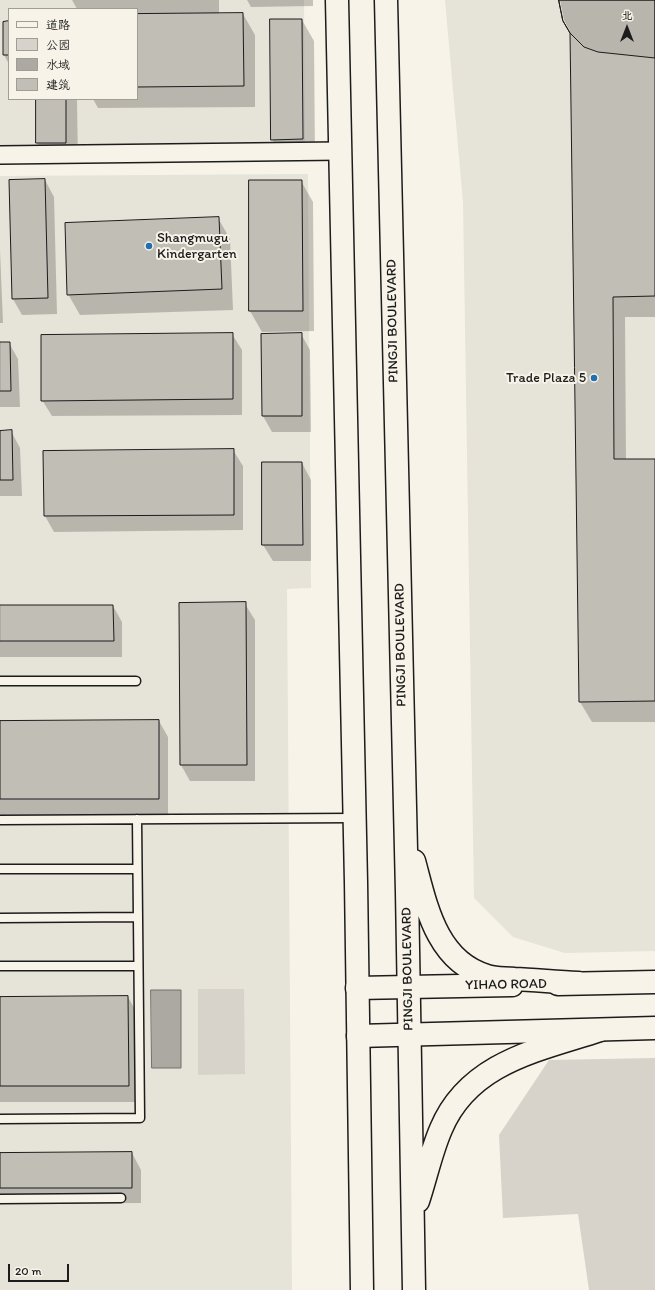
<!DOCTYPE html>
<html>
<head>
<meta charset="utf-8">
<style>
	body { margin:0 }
	#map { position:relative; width:655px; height:1290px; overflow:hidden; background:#f7f3e8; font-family:Itim,"LXGW WenKai TC",sans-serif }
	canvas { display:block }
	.legend { position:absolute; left:8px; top:8px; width:130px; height:92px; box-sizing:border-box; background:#f7f3e8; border:1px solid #9f9d96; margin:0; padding:5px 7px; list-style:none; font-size:12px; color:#1c1c1c }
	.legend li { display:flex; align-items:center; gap:8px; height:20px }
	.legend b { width:20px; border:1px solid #9f9d96 }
	.north { position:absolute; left:607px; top:8px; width:40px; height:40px; -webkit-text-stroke:3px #f7f3e8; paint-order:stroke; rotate:0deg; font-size:11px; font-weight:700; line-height:16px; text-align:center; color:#1c1c1c }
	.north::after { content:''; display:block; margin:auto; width:14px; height:18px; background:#1c1c1c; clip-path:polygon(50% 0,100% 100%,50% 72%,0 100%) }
	.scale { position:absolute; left:8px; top:1264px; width:61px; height:18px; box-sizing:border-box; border:2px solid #1c1c1c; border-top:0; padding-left:5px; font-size:12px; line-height:14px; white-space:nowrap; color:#1c1c1c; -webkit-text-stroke:3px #f7f3e8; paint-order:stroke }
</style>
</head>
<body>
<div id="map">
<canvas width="655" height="1290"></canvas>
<ul class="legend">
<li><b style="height:5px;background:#f7f3e8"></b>道路</li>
<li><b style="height:11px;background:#d7d3cb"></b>公园</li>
<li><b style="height:11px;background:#aca9a2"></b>水域</li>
<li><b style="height:11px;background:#c0beb5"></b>建筑</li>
</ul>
<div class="north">北</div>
<div class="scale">20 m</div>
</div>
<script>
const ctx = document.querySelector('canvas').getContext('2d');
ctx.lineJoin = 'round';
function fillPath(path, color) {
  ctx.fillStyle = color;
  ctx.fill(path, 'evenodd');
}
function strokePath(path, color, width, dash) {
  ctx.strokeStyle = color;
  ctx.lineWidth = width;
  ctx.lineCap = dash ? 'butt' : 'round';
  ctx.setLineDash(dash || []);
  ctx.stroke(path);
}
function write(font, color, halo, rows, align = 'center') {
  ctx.font = font + ' Itim,sans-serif';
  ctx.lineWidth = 4;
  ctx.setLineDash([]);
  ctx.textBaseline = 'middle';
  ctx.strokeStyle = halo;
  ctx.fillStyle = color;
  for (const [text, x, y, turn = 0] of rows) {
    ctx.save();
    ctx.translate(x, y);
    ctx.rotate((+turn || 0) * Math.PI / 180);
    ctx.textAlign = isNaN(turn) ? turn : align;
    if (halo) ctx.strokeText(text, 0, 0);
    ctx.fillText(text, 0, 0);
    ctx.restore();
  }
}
fillPath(new Path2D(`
	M0,0h304l1,145 -305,2zM9,9h128v90h-128z
	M445,0h210v951l-90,2 -52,-16 -39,-39 -11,-696z
	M308,174l3,414 -24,1 5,701h-292v-1114z`), '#e6e3d9');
fillPath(new Path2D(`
	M198,989h46l1,85 -47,1z
	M655,1058v232h-66l-11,-76 -75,4 -4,-83 50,-75z`), '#d7d3cb');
const water = new Path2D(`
	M151,990h30v78h-29z`);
fillPath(water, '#aca9a2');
strokePath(water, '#72716c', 1);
fillPath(new Path2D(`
	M72,0h147v15l24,-1 12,21v72l-157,1 -5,-9h44v-90h-60z
	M247,0h66v6l-62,1z
	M560,0h95v317h-30l1,143h29v262h-63l-12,-20 -9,-669 -7,-13z
	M302,20l12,21 1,119h-31l-12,-21z
	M9,22v42l-5,-9z
	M37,99h40l1,65h-29l-12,-21z
	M45,180l9,17 3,117 -35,1 -9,-16z
	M301,181l12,21 1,129 -52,1 -12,-21z
	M218,218l12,21 3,71 -153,5 -12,-21z
	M0,250l3,73h-3z
	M232,334l10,16v65l-190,1 -10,-16z
	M301,334l9,16 1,82h-39l-9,-16z
	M0,343h9l9,16 2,48h-20z
	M11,431l9,17 2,48h-22v-64z
	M233,450l10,16v64l-189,2 -9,-16z
	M302,463l9,17v81h-38l-10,-16z
	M180,604h65l10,16v161h-65l-9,-16z
	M0,606h113l9,16v35h-122z
	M159,721l9,16v78h-168v-93z
	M128,997l9,16v89h-137v-104z
	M132,1153l9,17v33l-141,1v-50z`), '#0003');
const building = new Path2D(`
	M559,0h96v296l-42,1 1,162h41v242l-76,1 -9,-669 -7,-12z
	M559,0h96v58l-57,-6 -14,-5 -14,-14 -7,-12z
	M243,13l1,73 -107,1v-73z
	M270,19h32l1,120 -32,1z
	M9,21v34h-6v-33z
	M36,99h30v44h-30z
	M45,179l3,119 -36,1 -3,-119z
	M249,180h53l1,131h-54z
	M219,217l3,72 -155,6 -2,-72z
	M233,333v66l-192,2v-66z
	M302,333v83h-40l-1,-82z
	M0,342h10l1,49h-11z
	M12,430l1,50h-13v-49z
	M234,449v66l-190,1 -1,-65z
	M262,462h40l1,83h-41z
	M246,602l1,163h-67l-1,-162z
	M0,605h113l1,36h-114z
	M159,720v79h-159v-78z
	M128,996l1,90h-129v-89z
	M132,1152v36h-132v-35z`);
fillPath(building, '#c0beb5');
strokePath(building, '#1c1c1c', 1);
const lane = new Path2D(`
	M0,681h136
	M0,820l353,-2
	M0,869h137
	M0,918l137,-1
	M0,966h138
	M0,1119l140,-1 -3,-299
	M0,1199l121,-1`);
const street = new Path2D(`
	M0,155l340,-4`);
const secondary = new Path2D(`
	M558,984l97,-2
	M357,988l155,-3
	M358,1036l297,-8`);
const primary = new Path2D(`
	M337,0l19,882 6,408
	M386,0l21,892 7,398
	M414,861c12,44 22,100 73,115 8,3 19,2 27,3 21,1 43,3 64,4
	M418,1201c8,-24 13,-49 23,-72 28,-67 98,-79 159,-99`);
strokePath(lane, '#1c1c1c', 11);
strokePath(street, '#1c1c1c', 20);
strokePath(secondary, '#1c1c1c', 25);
strokePath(primary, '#1c1c1c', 25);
strokePath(lane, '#f7f3e8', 8);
strokePath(street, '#f7f3e8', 17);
strokePath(secondary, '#f7f3e8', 22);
strokePath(primary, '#f7f3e8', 22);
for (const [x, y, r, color] of [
	[149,246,4,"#1f6fb2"],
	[594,378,4,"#1f6fb2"]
]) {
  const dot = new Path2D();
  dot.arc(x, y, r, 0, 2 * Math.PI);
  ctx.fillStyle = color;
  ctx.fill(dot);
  strokePath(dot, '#f7f3e8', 1.5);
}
write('14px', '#1c1c1c', '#f7f3e8', [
	["Shangmugu",157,238],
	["Kindergarten",157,254],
	["Trade Plaza 5",586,378,"right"]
], 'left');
write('14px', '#1c1c1c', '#f7f3e8', [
	["PINGJI BOULEVARD",393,321,-91],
	["PINGJI BOULEVARD",401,645,-91],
	["PINGJI BOULEVARD",408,969,-91],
	["YIHAO ROAD",506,985,-1]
]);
</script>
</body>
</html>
